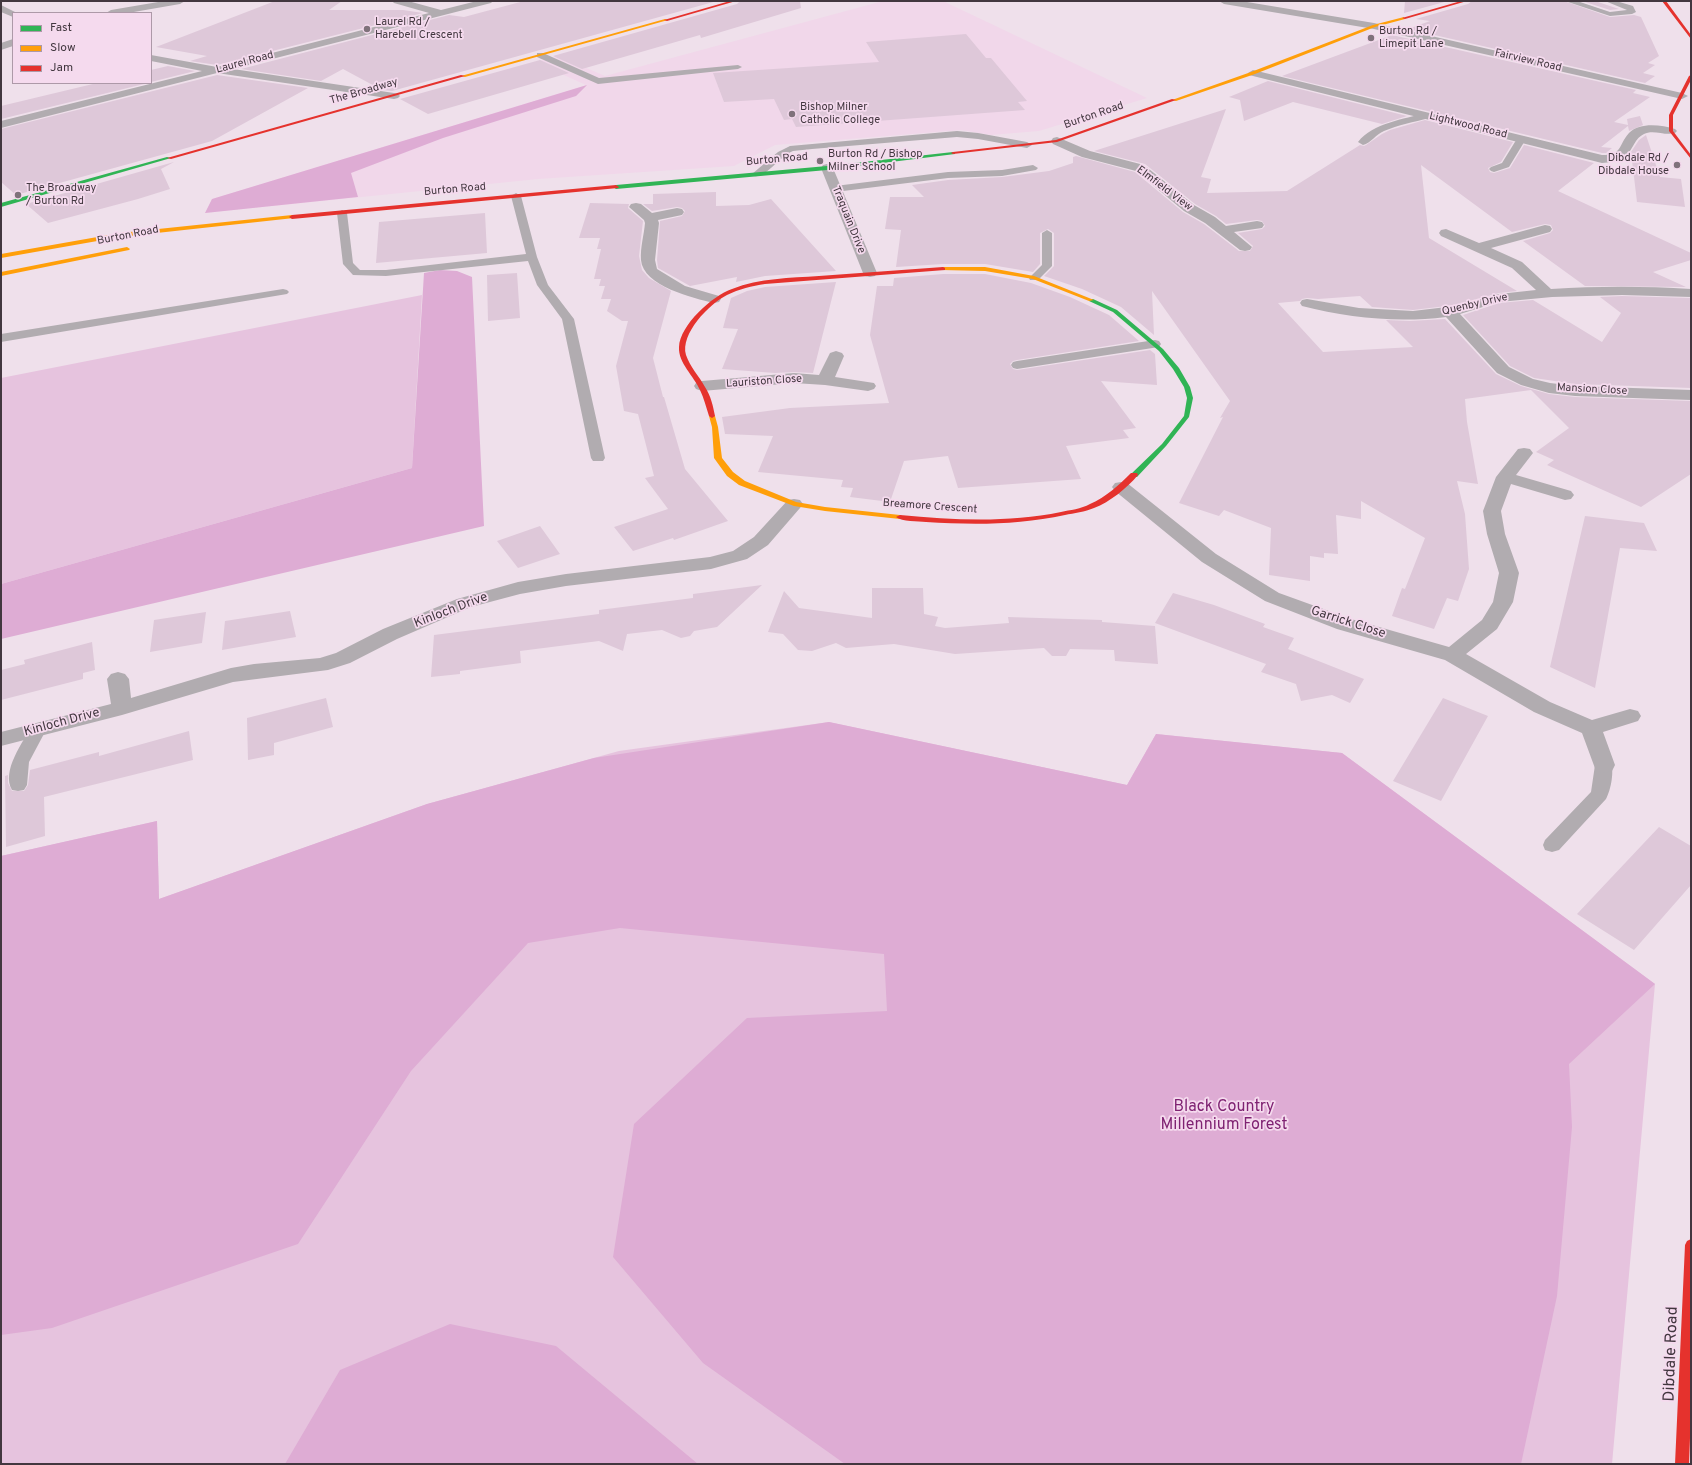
<!DOCTYPE html>
<html>
<head>
<meta charset="utf-8">
<style>
	body { margin:0 }
	#map { position:relative; width:1692px; height:1465px; overflow:hidden; background:#efe0eb; font-family:Overpass,sans-serif }
	canvas { display:block }
	.frame { position:absolute; inset:0; border:2px solid #42373f; pointer-events:none }
	.legend { position:absolute; left:12px; top:12px; width:140px; height:72px; box-sizing:border-box; background:#f5daee; border:1px solid #ad99a8; margin:0; padding:5px 7px; list-style:none; font-size:12px; color:#42373f }
	.legend li { display:flex; align-items:center; gap:8px; height:20px }
	.legend b { width:20px; border:1px solid #ad99a8 }
</style>
</head>
<body>
<div id="map">
<canvas width="1692" height="1465"></canvas>
<div class="frame"></div>
<ul class="legend">
<li><b style="height:5px;background:#30b455"></b>Fast</li>
<li><b style="height:5px;background:#ff9f0a"></b>Slow</li>
<li><b style="height:5px;background:#e5322d"></b>Jam</li>
</ul>
</div>
<script>
const ctx = document.querySelector('canvas').getContext('2d');
ctx.lineJoin = 'round';
function fillPath(path, color) {
  ctx.fillStyle = color;
  ctx.fill(path, 'evenodd');
}
function strokePath(path, color, width, dash) {
  ctx.strokeStyle = color;
  ctx.lineWidth = width;
  ctx.lineCap = dash ? 'butt' : 'round';
  ctx.setLineDash(dash || []);
  ctx.stroke(path);
}
function write(font, color, halo, rows, align = 'center') {
  ctx.font = font + ' Overpass,sans-serif';
  ctx.lineWidth = 3.5;
  ctx.setLineDash([]);
  ctx.textBaseline = 'middle';
  ctx.strokeStyle = halo;
  ctx.fillStyle = color;
  for (const [text, x, y, turn = 0] of rows) {
    ctx.save();
    ctx.translate(x, y);
    ctx.rotate((+turn || 0) * Math.PI / 180);
    ctx.textAlign = isNaN(turn) ? turn : align;
    if (halo) ctx.strokeText(text, 0, 0);
    ctx.fillText(text, 0, 0);
    ctx.restore();
  }
}
fillPath(new Path2D(`
	M883,1h60l204,97 -108,33 -48,4 -30,-5 -186,15 -41,21 -196,13 -333,34 7,-14 374,-114 -51,-23 23,-6 47,20z`), '#f1d7ea');
fillPath(new Path2D(`
	M422,295l-10,173 -411,116v-206z
	M829,722l298,63 29,-51 186,19 313,231 -43,480h-1611v-608l156,-35 2,78 268,-95 192,-53z`), '#e6c3de');
fillPath(new Path2D(`
	M587,85l-11,11 -133,42 -92,35 7,24 -153,16 7,-14z
	M440,270l17,1 15,6 12,249 -483,113v-55l411,-116 12,-195z
	M829,722l298,63 29,-51 186,19 313,231 -86,80 3,63 -15,169 -36,168h-676l-142,-101 -90,-106 21,-133 113,-106 140,-7 -3,-57 -264,-26 -92,15 -117,128 -113,173 -246,84 -51,7v-479l156,-35 2,78 268,-95 167,-46z
	M450,1324l106,22 142,118h-413l55,-94z`), '#deacd4');
fillPath(new Path2D(`
	M275,1h67l-13,9h74l20,3 -206,52 -27,-4 17,-5 -51,-9z
	M524,1h193l-325,90 -10,-1 -39,-21 -22,12 -80,-12 208,-54 15,2z
	M740,1h60l1,7 -100,30 -1,-3 -118,34 -29,-13 184,-52z
	M1405,1h43l-44,12z
	M1472,1h92l46,16 24,-2 7,2 18,39 -11,7 7,2 -12,8 12,3 -10,7 -237,-54 22,-8 -14,-2 52,-15z
	M1582,1h13l24,8 -9,1z
	M966,34l20,24h5l36,43 -9,1 7,8 -229,17 -4,-8 -8,1 -10,-21 -50,3 -11,-29 166,-11 -13,-20z
	M1392,35l244,55 -3,3 17,4 -36,25 14,3 -1,-6 13,-3 3,9 -14,6 -1,-5 -27,21 11,1 -6,5h-4l-320,-77z
	M540,60l29,13 -141,41 -28,-15z
	M168,66l27,5 -44,11v-12z
	M217,75l91,13 -96,53 -196,54 -15,-13v-53z
	M1268,81l139,35 -25,8 -89,-22 -49,19 -4,-21 -11,-3z
	M97,83h51l-147,36v-13z
	M1226,109l-25,68 10,2 -4,14 80,-2 73,-46 4,1 2,-1 16,-11 8,-4 35,-10 88,22 -12,20 -13,6 2,4 4,1 16,-5 14,-23 70,18 -36,28 133,62v7l-38,12 33,15 -101,-1 -62,-45 27,-8 3,-3 -2,-5 -6,-1 -33,8 -91,-67 8,73 88,53 -18,2 -44,12 -42,5 -41,-3 -12,-11 -42,3 -11,-1 -5,1 -2,2 -22,2 45,49 90,-5 -27,-27 24,1 35,-2 51,55 25,12 28,8 26,3 116,4v73l-50,33 -94,-42 7,-5 -18,-8 33,-24 -38,-38 -66,9 2,23 11,62 -21,-3 8,33 4,55 -11,32 -11,-3 -13,31 -42,-13 10,-28 3,1 20,-51 -64,-37v18l-25,-4 2,39 -14,-1v5l-14,-2v25l-41,-6 2,-47 -47,-18 -5,6 -40,-13 44,-86 -3,1 10,-17 -78,-110 2,44 -33,-28 -39,-18 -38,-13 10,-10v-33l-6,-4 -8,4v31l-7,8 -48,-8h-42l-47,3 5,-37 -16,-1 5,-32h34l-12,-12 36,-5 54,-3 47,-6 24,-8v-6l3,-1 59,16 48,40 21,12 35,27h11l3,-5 -15,-13 24,-4 3,-3 -3,-5 -5,-1 -31,4 -10,-8 -21,-12 -50,-40 -51,-13z
	M1646,135l14,42 21,2 4,28 -48,-5 -6,-50 8,-12z
	M174,162l-13,7 9,20 -32,10 -90,24 -22,-19z
	M716,192v14l33,-1 22,-6 65,72 -71,5 -29,6 1,-5 -47,9 -32,-18 -1,-8 3,-39 22,-5 3,-5 -3,-3 -5,-1 -25,4 -9,-7h10v-10z
	M590,203l39,1 -1,4 15,13 -4,35 3,14 7,8 22,13 -18,67 10,39h1l21,72 43,52 -54,19 -1,-2 -40,13 -19,-24 54,-18 -23,-31 9,-2 -16,-62 -14,-3 -8,-45 12,-45h-6l-15,-10 4,-12h-10l4,-13h-6l2,-7h-7l7,-30h-4l3,-11h-21z
	M485,213l2,40 -111,10 3,-41z
	M517,273l3,45 -32,3 -1,-46z
	M943,274h42l46,9 39,14 39,18 30,26 -122,19 -4,1 -3,3 3,5 4,1 133,-20 5,4 2,31 -56,-4 35,47 -13,2 6,8 -63,8 15,33 -123,9 -10,-32 -44,5 -14,41 -40,-5 3,-9 -12,-1 2,-7 -85,-8 15,-36 -48,-2 -3,-17 68,-9 99,-5 -19,-68 7,-49h16l1,-8z
	M836,282l-23,91 -19,-1 -19,1 -53,-4 16,-40 -15,-1 8,-30 16,-7 18,-4z
	M1622,296l69,2v90l-116,-4 -41,-6 -24,-12 -47,-51 36,-12 34,-3 69,42 19,-29 -21,-16z
	M1585,516l59,7 13,28 -37,-3 -25,140 -45,-21z
	M540,526l20,28 -42,14 -21,-27z
	M762,585l-45,42 -23,4 -4,5 -9,2 -19,-8 -35,4 -4,17 -24,-10 -79,10 1,12 -61,8v3l-29,3 3,-42 165,-21v-4l94,-12v-4z
	M872,588h51l1,26 14,3 -3,9 10,2 64,-5 -1,-6 94,3v2l53,4 3,38 -43,-3 -1,-11 -44,-1 -4,7h-14l-8,-8 -89,6 -61,-10 -48,4 -10,-5 -24,8 -14,-1 -15,-16 -15,-2 16,-41 15,17 73,10z
	M1173,593l41,12 51,19 -2,3 31,11 -6,11 76,30 -14,24 -18,-8 -31,6 -5,-17 -35,-12 5,-8 -111,-41z
	M290,611l6,26 -74,13 3,-29z
	M206,612l-4,31 -52,9 4,-32z
	M92,642l3,28 -12,3v6l-82,21v-30l24,-6 -1,-4z
	M326,698l7,29 -59,16v12l-26,5 -1,-42z
	M1443,698l45,18 -47,85 -48,-20z
	M189,731l4,29 -149,37 1,39 -39,11 -1,-71 3,-1v8l4,8h12l4,-6 2,-15 69,-18v4z
	M1659,827l32,19v39l-57,65 -57,-36z`), '#dec8d9');
fillPath(new Path2D(`
	M1565,1h12l33,11 17,-2 -22,-9h11l17,5 3,6 -4,2 -22,2z
	M537,53h6l56,25 139,-13 4,2 -4,2 -140,15 -61,-27z
	M1426,113l4,3 -1,2c-15,4 -31,7 -45,13 -8,3 -13,12 -21,14l-5,-3c15,-19 46,-23 68,-29z
	M957,131l21,2 49,9 5,3 -5,3 -49,-9 -21,-2 -145,12c-6,1 -13,1 -19,2 -12,4 -28,28 -39,25l-2,-2 26,-22 12,-6z
	M1521,136l5,3 -17,28 -15,5 -3,-1 -2,-2 2,-2 11,-4 16,-26z
	M1033,165l5,3 -2,2 -34,6 -54,2 -113,14 -5,-3 5,-3 113,-14 54,-2z
	M516,193l5,3 16,61 11,28 26,34 31,139 -2,3h-10l-2,-3 -29,-139 -25,-34 -9,-24 -142,15 -33,-1 -10,-11 -6,-51 5,-3 5,3 6,50 7,7h26l140,-16 -15,-58z
	M1047,230l5,3v33l-14,14h-8l-1,-2 13,-13v-32z
	M283,289l4,1 2,2 -2,2 -286,48v-8z
	M1155,340l4,1 2,3 -2,3 -142,22 -4,-1 -2,-3 2,-3 4,-1z
	M38,724l6,2 2,4 -17,32 -2,23 -3,5 -6,1 -6,-1c-11,-19 11,-48 20,-64z
	M1604,759l6,2c5,8 1,29 -4,38l-47,51 -7,2 -7,-2 -2,-5 2,-5 46,-48 4,-27 3,-4z`), '#b1acb0');
fillPath(new Path2D(`
	M164,1h21l-5,3 -52,9h-22l5,-3z
	M392,1h16l33,9 36,-9h16l-2,2 -258,66 161,24 4,1 2,2 -2,2 -4,1 -177,-26 -216,55v-7l201,-50 -51,-10v-6l66,12 212,-54 -35,-10z
	M1219,1h22l133,22 308,70 6,3 -6,3 -308,-70 -150,-25z
	M1,5l16,8h-4v4l-12,-5z
	M13,39v7l-12,4v-7z
	M1253,70l349,85c21,0 16,-10 27,-22 11,-11 32,-8 46,-4l2,2 -2,2c-10,3 -22,-4 -31,1 -6,3 -8,7 -11,12 -7,13 -16,16 -31,17l-353,-88 -1,-2z
	M1057,137l33,14 54,14 50,40 21,12 11,9 31,-5 5,1 2,3 -2,3 -28,4 18,15 -2,3 -5,1 -5,-1 -35,-27 -21,-12 -48,-40 -54,-14 -29,-13 -2,-3 2,-3z
	M827,164l4,1 2,3 44,105 -2,3 -5,1 -5,-1 -2,-3 -42,-105 2,-3z
	M636,203l5,1 11,9 25,-5 5,1 2,3 -2,3 -24,5 1,3 -4,37 2,9 28,17 34,10 2,3 -2,3 -5,1c-21,-5 -71,-17 -73,-43 -1,-12 3,-25 4,-37l-1,-3 -15,-13 2,-3z
	M1545,225l5,1 2,3 -2,3 -59,16 31,14 29,27c47,-3 93,-3 140,0v8l-69,-2 -70,2 -53,5 -39,12 49,53 24,12 17,4 25,3 116,4v10l-116,-4 -26,-3 -28,-8 -24,-12 -51,-56c-49,6 -97,1 -144,-11l-2,-3 2,-3 5,-1 52,9 54,3 42,-5 44,-12 37,-4 -24,-22 -71,-32 -2,-3 2,-3 5,-1 33,14z
	M836,351l6,2 2,3 -9,21 39,6 2,3 -2,3 -6,2 -43,-6 -31,-2 -92,8 -6,-2 -2,-3 2,-3 6,-2 92,-8 25,2 11,-22z
	M1524,448l6,1 3,4 -17,22 55,16 3,4 -3,4 -6,1 -54,-16 -10,27 4,23 14,39 -6,29 -16,27 -31,25 84,48 42,18 38,-11 8,2 3,5 -3,5 -35,11 12,33 -3,6 -8,2 -8,-2 -14,-38 -48,-21 -89,-52 -108,-31 -72,-28 -63,-39 -87,-71 -3,-4 3,-4 6,-1 6,1 89,71 63,39 72,26 98,28 33,-27 11,-18 6,-29 -12,-39 -4,-23 13,-34 22,-28z
	M794,499l6,1 3,4 -3,4 -32,37 -21,14 -36,10 -145,17 -46,8 -49,13 -74,32 -47,24 -22,7 -95,12 -111,33 -121,31v-14l110,-28 -4,-25 4,-5 7,-2 7,2 4,5 2,19 100,-30 23,-4 66,-6 16,-5 47,-24 74,-30 61,-17 48,-8 144,-17 23,-6 21,-14 34,-37z`), '#b1acb0');
fillPath(new Path2D(`
	M953,152h2v2l-128,16 -211,19 -3,-2 3,-2 211,-19z
	M167,157l4,1 -170,49v-4z
	M1089,299h4l24,11 46,39 16,19 11,19 3,11 -4,19 -23,29 -29,31h-6l-1,-2 32,-31 22,-28 3,-18 -3,-11 -11,-18 -14,-18 -46,-39 -24,-11z`), '#30b455');
fillPath(new Path2D(`
	M1404,17l1,2 -30,8 -120,47 -79,27 -4,-1 79,-28 122,-47z
	M665,19l3,1 -203,57 -4,-1z
	M292,215l3,2 -1,1 -174,19 -119,21v-4l119,-21z
	M127,247l3,2 -1,1 -128,26v-4z
	M943,267h42l49,9 60,24 -5,1 -56,-22 -48,-8 -44,-1v-2z
	M712,414l3,2 3,11 4,31 11,14 12,9 51,21 29,5 75,8 4,2 -4,2 -75,-8 -31,-5 -55,-21 -12,-9 -13,-18 -2,-31 -3,-11z`), '#ff9f0a');
fillPath(new Path2D(`
	M730,1h6l-69,20 -3,-1z
	M1461,1h6l-62,18 -3,-1z
	M1662,1h4l25,34v4z
	M461,75l4,1 -294,83 -4,-1z
	M1691,75v5l-18,35v16l18,24v4l-22,-28v-16l20,-39z
	M1172,99l4,1 -119,42 -104,12 -2,-1 2,-1 103,-12z
	M616,185l3,2 -1,1 -326,31 -3,-2 3,-2z
	M943,267l2,1v2l-180,14c-13,2 -26,5 -38,11 -18,9 -47,39 -41,60 4,12 13,21 19,32 6,9 8,19 10,29l-3,2 -3,-2c-3,-9 -5,-18 -9,-26 -6,-14 -22,-27 -21,-43 1,-22 33,-51 53,-58 28,-11 58,-11 87,-13 41,-3 83,-6 124,-9z
	M1131,473h6l1,2c-11,13 -28,27 -44,33 -9,4 -20,5 -29,7 -46,10 -92,10 -139,7 -8,-1 -24,0 -30,-5l4,-2c54,5 107,8 161,-3 9,-2 20,-3 29,-8 16,-7 29,-19 41,-31z
	M1691,1239v173l-2,52h-14l10,-219 2,-4z`), '#e5322d');
for (const [x, y, r, color] of [
	[367,29,4,"#7f727b"],
	[1371,38,4,"#7f727b"],
	[792,114,4,"#7f727b"],
	[820,161,4,"#7f727b"],
	[1677,165,4,"#7f727b"],
	[18,195,4,"#7f727b"]
]) {
  const dot = new Path2D();
  dot.arc(x, y, r, 0, 2 * Math.PI);
  ctx.fillStyle = color;
  ctx.fill(dot);
  strokePath(dot, '#f5daee', 1.5);
}
write('11px', '#42373f', '#f5daee', [
	["Laurel Rd /",375,23],
	["Harebell Crescent",375,36],
	["Burton Rd /",1379,32],
	["Limepit Lane",1379,45],
	["Bishop Milner",800,108],
	["Catholic College",800,121],
	["Burton Rd / Bishop",828,155],
	["Milner School",828,168],
	["Dibdale Rd /",1669,159,"right"],
	["Dibdale House",1669,172,"right"],
	["The Broadway",26,189],
	["/ Burton Rd",26,202]
], 'left');
write('11px', '#42373f', '#f5daee', [
	["Fairview Road",1528,61,13],
	["Laurel Road",245,63,-15],
	["The Broadway",364,92,-16],
	["Burton Road",1094,116,-19],
	["Lightwood Road",1468,126,14],
	["Burton Road",777,160,-5],
	["Elmfield View",1164,189,37],
	["Burton Road",455,190,-5],
	["Traquain Drive",848,220,68],
	["Burton Road",128,236,-11],
	["Quenby Drive",1475,305,-13],
	["Lauriston Close",764,382,-4],
	["Mansion Close",1592,390,3],
	["Breamore Crescent",930,507,4]
]);
write('13px', '#42373f', '#f5daee', [
	["Kinloch Drive",451,611,-21],
	["Garrick Close",1348,623,18],
	["Kinloch Drive",62,723,-15]
]);
write('16px', '#7f2272', '#f5daee', [
	["Black Country",1224,1108],
	["Millennium Forest",1224,1126]
]);
write('16px', '#42373f', '#f5daee', [
	["Dibdale Road",1672,1354,-88]
]);
</script>
</body>
</html>
